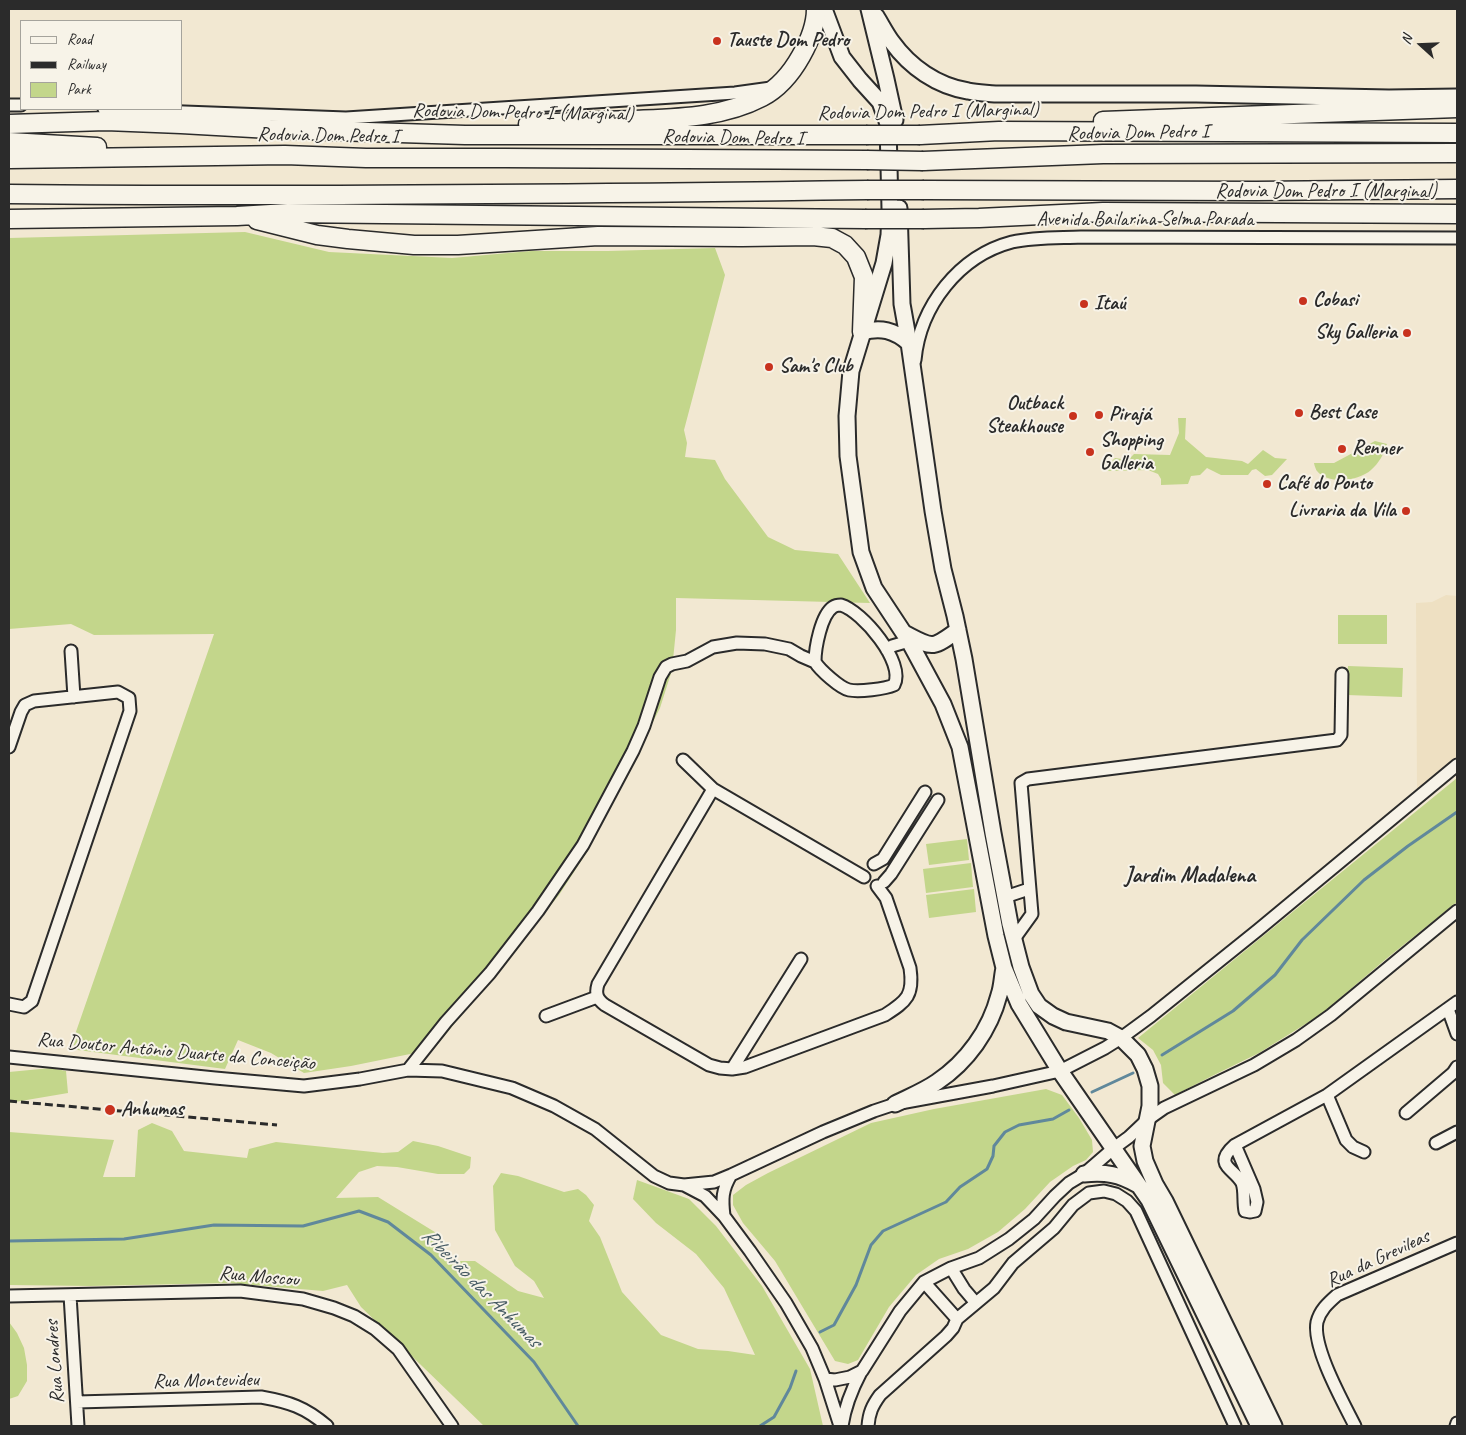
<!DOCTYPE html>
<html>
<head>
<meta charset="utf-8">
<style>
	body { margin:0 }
	#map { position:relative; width:1466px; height:1435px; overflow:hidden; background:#f2e8d2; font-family:Caveat,sans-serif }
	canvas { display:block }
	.frame { position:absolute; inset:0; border:10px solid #2b2b2b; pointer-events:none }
	.legend { position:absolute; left:20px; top:20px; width:162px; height:90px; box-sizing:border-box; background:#f7f3e8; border:1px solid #a5a39c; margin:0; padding:6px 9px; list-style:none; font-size:15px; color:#2b2b2b }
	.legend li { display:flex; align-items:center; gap:10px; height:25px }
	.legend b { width:25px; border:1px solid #a5a39c }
	.north { position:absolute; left:1396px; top:20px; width:50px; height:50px; -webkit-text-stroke:4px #f7f3e8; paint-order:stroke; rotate:290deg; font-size:14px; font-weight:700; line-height:20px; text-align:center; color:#2b2b2b }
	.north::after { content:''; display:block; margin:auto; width:18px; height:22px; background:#2b2b2b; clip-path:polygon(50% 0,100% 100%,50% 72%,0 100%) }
</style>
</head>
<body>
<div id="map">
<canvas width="1466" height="1435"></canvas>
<div class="frame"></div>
<ul class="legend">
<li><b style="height:6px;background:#f7f3e8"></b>Road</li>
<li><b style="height:6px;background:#2b2b2b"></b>Railway</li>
<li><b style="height:14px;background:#c3d68b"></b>Park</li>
</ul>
<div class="north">N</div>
</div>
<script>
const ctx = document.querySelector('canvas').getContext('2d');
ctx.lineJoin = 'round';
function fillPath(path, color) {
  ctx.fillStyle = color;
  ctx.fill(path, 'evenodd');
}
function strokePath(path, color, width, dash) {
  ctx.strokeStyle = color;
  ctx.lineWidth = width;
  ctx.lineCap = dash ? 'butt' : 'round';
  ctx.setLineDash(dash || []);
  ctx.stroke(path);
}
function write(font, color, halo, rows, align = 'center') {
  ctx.font = font + ' Caveat,sans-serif';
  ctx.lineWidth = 4;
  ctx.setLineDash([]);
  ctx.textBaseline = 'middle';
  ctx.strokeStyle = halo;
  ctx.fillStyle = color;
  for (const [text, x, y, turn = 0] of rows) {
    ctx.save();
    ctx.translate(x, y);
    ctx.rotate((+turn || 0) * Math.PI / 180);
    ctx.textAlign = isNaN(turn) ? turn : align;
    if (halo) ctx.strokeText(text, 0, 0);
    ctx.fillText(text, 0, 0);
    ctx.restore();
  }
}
fillPath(new Path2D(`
	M1446,595l11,1v162l-40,33 -1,-188 16,-1z`), '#eee0c2');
fillPath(new Path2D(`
	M245,232l84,20 123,6 79,-7h77l107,-3 10,27 -41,155 3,13 -2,14 30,3 10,19 43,58 27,13 43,4 32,49 -194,-5v32l-4,40 -12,38 -73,144 -28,43 -122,150 -22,8 -64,13 -47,7 -33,-20 -33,-13 -13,29 -155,-20 144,-415 -120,1 -23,-11 -62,5v-391z
	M1178,418h8l-1,21 21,18 36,4 6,3 15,-14 12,8 12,1 -15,16 -7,1 -9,-7 -4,1 -4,5h-27l-14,-7 -7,7 -9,1 -3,8 -27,1v-6l-3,-5 -10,-4 -40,1 -3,-3 10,-10 13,2 6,-6 36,1 9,-22z
	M1375,441l12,3c-3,10 -8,19 -16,26 -12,11 -43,15 -54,1 -1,-1 -3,-7 -3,-8h20z
	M1338,615h49v29h-49z
	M1348,666l55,2 -1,29 -55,-2z
	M1457,778v124l-71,57 -66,56 -61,38 -47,23 -37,19 -12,-12 -2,-18 -8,-15 -15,-12z
	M967,839l2,21 -40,5 -3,-21z
	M971,863l2,24 -47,6 -3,-24z
	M974,889l2,23 -47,6 -3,-23z
	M51,1068l15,3 2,22 -59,10v-31z
	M1046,1089l16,6 17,23 13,22 1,12 -7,8 -13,6 -23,16 -25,27 -27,23 -30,17 -29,10 -23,16 -27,32 -31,53 -10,4 -13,-3 -60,-100 -32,-38 -10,-18v-10l13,-10 22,-12 103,-50 63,-14z
	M152,1123l20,8 12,20 63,7 2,-9 27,-7 107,11 15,-1 15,-11 25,5 33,11 -1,11 -6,6h-26l-41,-7 -20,-1 -18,6 -23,26 42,-1 60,37 2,19 14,8h21l43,30 26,7 -10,-17 -19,-15 -20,-36 -2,-44 8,-13 17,3 46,16 14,-3 8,6 8,10 -5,16 11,16 22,55 39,43 37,14 30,2 27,4 -31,-67 -28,-34 -40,-31 -23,-24 4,-19 52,19 27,27 46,60 48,83 13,57h-339l-123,-119 -14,-22 -24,6 -93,-8 -140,3 -81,-1v-153l105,8 -11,37h32l3,-47z
	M9,1322l8,11 7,15 3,17v16l-9,15 -9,3z`), '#c3d68b');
strokePath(new Path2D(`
	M1162,1055l71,-44 42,-36 27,-35 62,-60 44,-34 49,-34
	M1092,1092l41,-19
	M9,1241l115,-2 90,-14 89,1 56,-15 29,11 43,33 103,107 44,64
	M820,1332l14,-7 22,-40 15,-40 12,-14 63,-29 14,-15 27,-18 6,-13 1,-10 11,-14 14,-7 34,-6 16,-9
	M760,1426l14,-9 16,-29 6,-17`), '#60889b', 3);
const minor = new Path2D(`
	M9,105h12
	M104,109l242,9 389,-25 36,-5
	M915,360c5,-54 44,-104 97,-118 23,-5 46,-4 69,-5l376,1
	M841,605c21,6 65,58 53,80 -9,4 -35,7 -45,5 -9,-2 -29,-20 -34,-28 0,-14 6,-47 18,-55 3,-2 5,-2 8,-2z
	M887,650l5,-4 17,-5
	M71,651l3,46
	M9,747l12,-35 4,-7 9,-4 84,-9 11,6 1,13 -98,290 -8,6 -15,-3
	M683,760l30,29
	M874,864l9,-5 42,-67
	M864,877l-151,-88 -115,195c-3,10 -1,15 7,21l104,60 11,3 12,1 13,-2 140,-52c22,-14 29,-20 25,-47l-24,-70 -9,-12
	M884,882l7,-8 47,-74
	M1005,897l24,-8
	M1014,939l18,-25 -11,-131 7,-4 309,-39 4,-5 1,-61
	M1448,1009l9,25
	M546,1016l51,-19
	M9,1057l206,21 89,8 56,-7 48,-9 34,1 70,17 42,18 41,23 59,47 15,7 15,2 30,-3 17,-7 92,-43 51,-21 21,-7 98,-18 67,-15 45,-23 16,-10 30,-22 107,-86 199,-165
	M732,1069l69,-110
	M408,1070l38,-48 44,-49 48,-62 45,-66 50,-94 11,-25 16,-49 6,-10 6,-3 15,-3 26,-14 24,-4 28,1 24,5 12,7 14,6
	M1327,1095l19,45 7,7 11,5
	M1406,1113l47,-40 4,-6
	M1436,1143l21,-11
	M1235,1145l19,44 3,13 -2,9 -5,1 -5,-1c-2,-9 0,-21 -3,-28 -8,-15 -30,-18 -7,-38l92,-50 130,-93
	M684,1185l21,11 19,20 26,35 36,52 26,45 13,31 15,47
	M724,1216c-2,-17 -2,-26 7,-41
	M951,1268l13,21 11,13
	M924,1282l33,37
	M70,1295l8,131
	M9,1296l231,-5 63,8 31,9 20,8 21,13 23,20 54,77
	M825,1379l10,1 15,-3 12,-6 38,-60 24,-29 27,-14 28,-10 30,-19 25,-20 21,-23 14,-13 15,-9 30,-26 15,-11 18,-17 17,-12 90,-43 42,-25 35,-25 126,-104
	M77,1402l184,-5c28,5 44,10 66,29
	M842,1426c3,-20 10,-37 19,-54
	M868,1426c1,-13 4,-20 12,-31l66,-59 7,-8 4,-9 37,-31 19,-25 41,-35 19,-23 16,-12 15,-2 12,3 11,7 9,10 99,215
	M1355,1426c-12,-24 -43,-79 -38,-104 3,-12 11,-19 20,-27l120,-52
	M1456,1426l1,-3`);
const major = new Path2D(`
	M824,9l18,48 18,23 20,22 8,22 2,85 -1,26 -5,28 -33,108 -4,45 1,40 13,96 13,36 35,53 34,63 17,43 36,189 8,32 15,36 41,67 89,129 110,226
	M869,9l17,70 9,41
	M876,16c5,8 10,18 16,26 18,25 45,44 76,49 9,2 18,2 27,3h201l193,4 68,-1
	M899,208l3,96 7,39 24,168 10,58 12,47 9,43 29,174 17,91 11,43 10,27 8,12 14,10 13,6 42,9 13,7 17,17 7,14 5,17v20l-8,40 3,15 10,23 10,17 109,225
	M862,332c19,-5 32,-2 47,11
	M904,633c29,15 27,17 54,-3
	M895,1104c14,-7 29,-13 42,-22 30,-20 53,-52 62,-87 3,-8 3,-18 5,-27
	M1084,1174c22,-2 35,0 54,11`);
const highway = new Path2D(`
	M1103,121l354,-13
	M9,124l97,-3 75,3 89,5 195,6h401
	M528,124c35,-1 69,-3 104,-4 44,-2 90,-2 130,-23 17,-9 30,-25 39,-41 8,-14 15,-31 15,-47
	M920,135l79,-4 458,2
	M9,142l88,5
	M9,159l276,-4 81,3h139l362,2
	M923,161l180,-7 354,-1
	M924,190l332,1 201,-2
	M9,194c286,3 572,0 858,-4
	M9,219l228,-3 51,-3 577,6
	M924,219l55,-1 124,-6 354,2
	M257,220l60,15 31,4 66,6h44l140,-9 144,1 71,-1 19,2 13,7 11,12 8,20 -2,55`);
strokePath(minor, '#2b2b2b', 15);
strokePath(major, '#2b2b2b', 19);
strokePath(highway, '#2b2b2b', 21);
strokePath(minor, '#f7f3e8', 11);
strokePath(major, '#f7f3e8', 15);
strokePath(highway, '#f7f3e8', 18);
strokePath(new Path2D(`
	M9,1101l268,24`), '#2b2b2b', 3, [8, 4]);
const highwayBridge = new Path2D(`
	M866,135h54
	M867,160l56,1
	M867,190h57
	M865,219h59`);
strokePath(highwayBridge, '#2b2b2b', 21, []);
strokePath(highwayBridge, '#f7f3e8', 18);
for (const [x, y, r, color] of [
	[717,41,5,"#c8321e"],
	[1303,301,5,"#c8321e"],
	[1084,304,5,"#c8321e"],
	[1407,333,5,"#c8321e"],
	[769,367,5,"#c8321e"],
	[1299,413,5,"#c8321e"],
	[1099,415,5,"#c8321e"],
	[1073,416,5,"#c8321e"],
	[1342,449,5,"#c8321e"],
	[1090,452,5,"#c8321e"],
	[1267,484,5,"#c8321e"],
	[1406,511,5,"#c8321e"],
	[110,1110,6,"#c8321e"]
]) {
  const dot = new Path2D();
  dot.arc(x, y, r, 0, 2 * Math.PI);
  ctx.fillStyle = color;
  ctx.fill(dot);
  strokePath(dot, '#f7f3e8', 2);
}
write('bold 20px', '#2b2b2b', '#f7f3e8', [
	["Tauste Dom Pedro",727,41],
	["Cobasi",1313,301],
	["Itaú",1094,304],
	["Sky Galleria",1397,333,"right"],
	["Sam's Club",779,367],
	["Outback",1063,404,"right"],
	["Steakhouse",1063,427,"right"],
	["Best Case",1309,413],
	["Pirajá",1109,415],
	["Shopping",1100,441],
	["Galleria",1100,464],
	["Renner",1352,449],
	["Café do Ponto",1277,484],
	["Livraria da Vila",1396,511,"right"],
	["Anhumas",121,1110]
], 'left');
write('20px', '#2b2b2b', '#f7f3e8', [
	["Rodovia Dom Pedro I (Marginal)",928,112,-1],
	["Rodovia Dom Pedro I (Marginal)",523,113,1],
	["Rodovia Dom Pedro I",1138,133,-1],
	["Rodovia Dom Pedro I",328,136,1],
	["Rodovia Dom Pedro I",733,138,1],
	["Rodovia Dom Pedro I (Marginal)",1326,192],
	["Avenida Bailarina Selma Parada",1145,220],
	["Rua Doutor Antônio Duarte da Conceição",176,1052,5],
	["Rua da Grevileas",1378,1259,-25],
	["Rua Moscou",259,1277,5],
	["Rua Londres",55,1362,-94],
	["Rua Montevideu",206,1381,-1]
]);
write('italic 21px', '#465a63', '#f7f3e8', [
	["Ribeirão das Anhumas",481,1288,45]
]);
write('bold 22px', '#2b2b2b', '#f7f3e8', [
	["Jardim Madalena",1190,876]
]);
</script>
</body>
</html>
